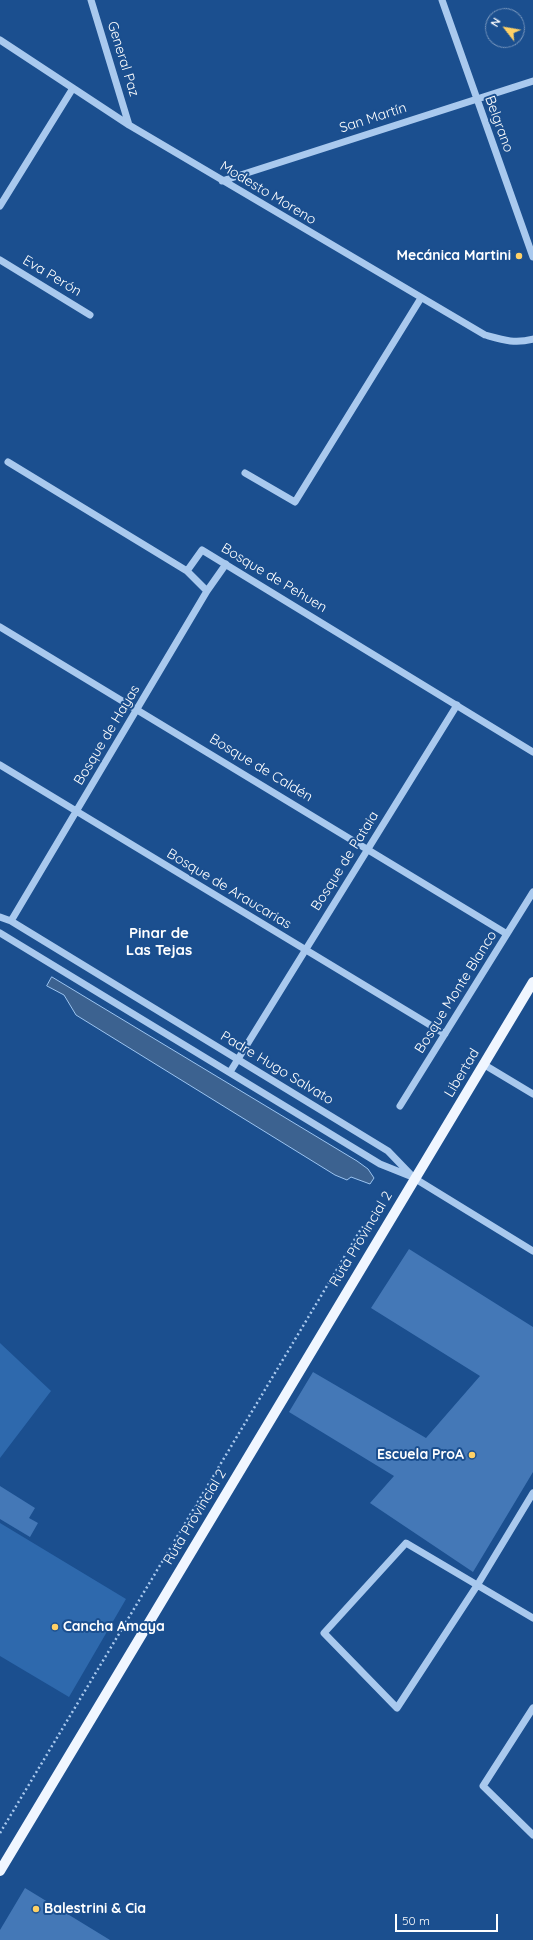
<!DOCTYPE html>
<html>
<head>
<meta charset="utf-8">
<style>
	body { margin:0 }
	#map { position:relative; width:533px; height:1940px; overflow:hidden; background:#1b4f8f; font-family:Quicksand,sans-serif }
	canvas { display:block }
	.north { position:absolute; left:485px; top:8px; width:40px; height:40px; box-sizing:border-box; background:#1b4f8f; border:1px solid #7695bc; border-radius:50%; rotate:301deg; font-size:11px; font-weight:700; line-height:16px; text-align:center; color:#fff }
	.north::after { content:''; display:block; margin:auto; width:14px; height:18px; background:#ffd166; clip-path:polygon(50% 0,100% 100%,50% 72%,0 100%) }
	.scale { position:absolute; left:395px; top:1914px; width:103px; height:18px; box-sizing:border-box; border:2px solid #fff; border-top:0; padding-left:5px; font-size:12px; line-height:14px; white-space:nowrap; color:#fff; -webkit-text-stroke:3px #1b4f8f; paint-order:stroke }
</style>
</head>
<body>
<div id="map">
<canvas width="533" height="1940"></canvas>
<div class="north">N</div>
<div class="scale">50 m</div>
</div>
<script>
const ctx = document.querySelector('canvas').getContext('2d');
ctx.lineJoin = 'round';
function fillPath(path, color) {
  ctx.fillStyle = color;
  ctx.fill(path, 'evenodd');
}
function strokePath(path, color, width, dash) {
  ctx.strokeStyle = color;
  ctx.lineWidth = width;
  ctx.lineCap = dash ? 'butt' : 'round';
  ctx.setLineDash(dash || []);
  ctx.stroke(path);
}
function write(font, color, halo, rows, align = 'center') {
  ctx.font = font + ' Quicksand,sans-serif';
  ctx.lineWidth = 4;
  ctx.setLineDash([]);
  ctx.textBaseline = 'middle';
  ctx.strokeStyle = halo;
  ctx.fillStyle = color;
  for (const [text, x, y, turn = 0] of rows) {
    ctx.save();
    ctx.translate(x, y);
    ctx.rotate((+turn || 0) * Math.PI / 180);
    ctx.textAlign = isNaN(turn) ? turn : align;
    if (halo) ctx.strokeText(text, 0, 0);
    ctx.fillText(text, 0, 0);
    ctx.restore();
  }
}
fillPath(new Path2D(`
	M0,1343l51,48 -51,67z
	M0,1523l126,76 -57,98 -69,-41z`), '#2e69ad');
const water = new Path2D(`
	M52,977l305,184 11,8 6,9 -4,6 -19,-7 -4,3 -12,-5 -259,-160 -12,-20 -17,-9z`);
fillPath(water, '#3c6290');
strokePath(water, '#9cc4f0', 1);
fillPath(new Path2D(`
	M409,1249l124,78v145l-60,100 -103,-69 24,-27 -105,-64 24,-40 113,66 54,-62 -109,-68z
	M0,1486l35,22 -6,10 9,5 -8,14 -30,-18z
	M25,1888l85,52h-110v-10z`), '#4478b7');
strokePath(new Path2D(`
	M0,1833l364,-609`), '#a9c9ee', 2.5, [2, 3]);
strokePath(new Path2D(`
	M91,0l38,125
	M442,0l91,257
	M0,40l129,85 356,210c18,5 30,9 48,4
	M222,181l311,-100
	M0,206l73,-118
	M0,260l90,55
	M8,462l179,109 15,-21 331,202
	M245,473l50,29 126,-204
	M187,571l20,20
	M0,627l507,307
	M0,765l445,269
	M0,917l11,4 377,230 26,27 119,73
	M11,921l196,-330 19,-27
	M0,933l380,231 30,12
	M483,1064l50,30
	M230,1072l227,-367
	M400,1106l133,-214
	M533,1493l-55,91 -81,124 -73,-75 82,-90 127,75
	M533,1708l-50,78 50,49`), '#a9c9ee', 7);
strokePath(new Path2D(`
	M0,1871l533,-889`), '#f0f6ff', 10);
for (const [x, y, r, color] of [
	[519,256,4,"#ffd166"],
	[472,1455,4,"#ffd166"],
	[55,1627,4,"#ffd166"],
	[36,1909,4,"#ffd166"]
]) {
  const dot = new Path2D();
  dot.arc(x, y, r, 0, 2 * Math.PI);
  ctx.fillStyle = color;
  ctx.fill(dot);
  strokePath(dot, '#1b4f8f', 1.5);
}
write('14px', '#fff', '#1b4f8f', [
	["General Paz",123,59,73],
	["San Martín",373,118,-18],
	["Belgrano",499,124,70],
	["Modesto Moreno",268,193,31],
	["Eva Perón",52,276,31],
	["Bosque de Pehuen",274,578,31],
	["Bosque de Hayas",107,735,-59],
	["Bosque de Caldén",261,768,31],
	["Bosque de Pataia",345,861,-58],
	["Bosque de Araucarias",229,889,31],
	["Bosque Monte Blanco",456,992,-58],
	["Padre Hugo Salvato",277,1068,31],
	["Libertad",462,1073,-59],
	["Ruta Provincial 2",361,1239,-59],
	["Ruta Provincial 2",195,1517,-59]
]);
write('bold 14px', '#fff', '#1b4f8f', [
	["Mecánica Martini",511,256],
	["Escuela ProA",464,1455],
	["Cancha Amaya",63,1627,"left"],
	["Balestrini & Cia",44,1909,"left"]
], 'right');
write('bold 15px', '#fff', '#1b4f8f', [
	["Pinar de",159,933],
	["Las Tejas",159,950]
]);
</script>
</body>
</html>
